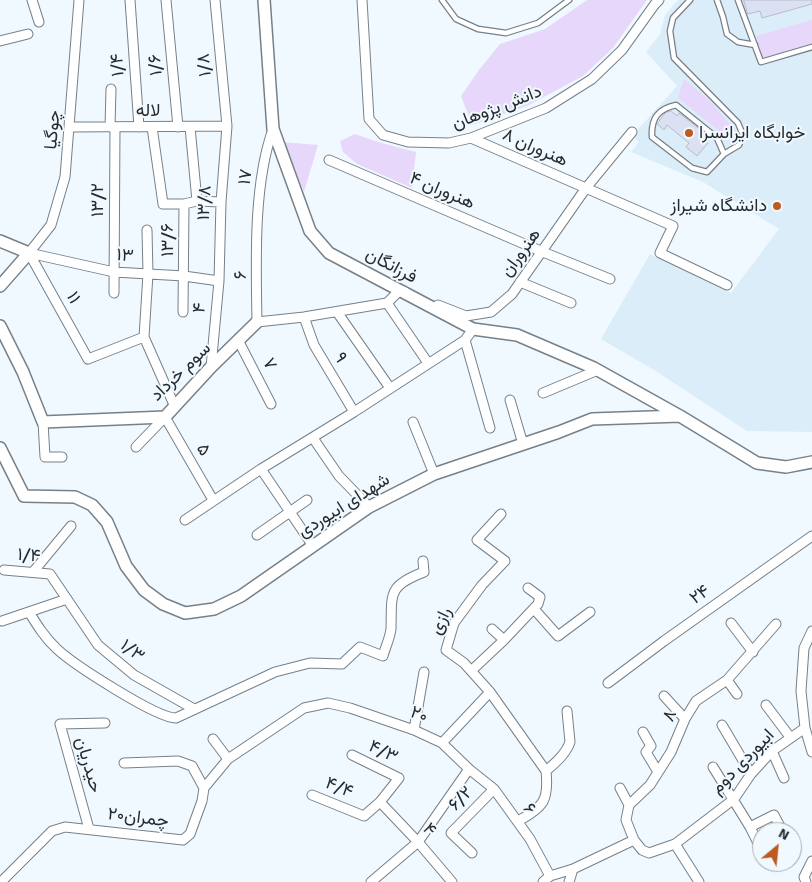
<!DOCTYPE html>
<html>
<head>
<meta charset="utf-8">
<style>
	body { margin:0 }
	#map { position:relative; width:812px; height:882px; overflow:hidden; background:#f0f9ff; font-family:Signika,sans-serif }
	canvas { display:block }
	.north { position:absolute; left:752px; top:822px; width:50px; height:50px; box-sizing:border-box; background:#f0f9ff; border:1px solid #a0a7ab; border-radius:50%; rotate:28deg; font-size:14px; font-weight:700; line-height:20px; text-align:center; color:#272b2e }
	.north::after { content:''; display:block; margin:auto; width:18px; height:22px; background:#bc5b1d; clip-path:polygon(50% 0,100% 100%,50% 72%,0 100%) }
</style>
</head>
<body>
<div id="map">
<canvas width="812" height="882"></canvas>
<div class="north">N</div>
</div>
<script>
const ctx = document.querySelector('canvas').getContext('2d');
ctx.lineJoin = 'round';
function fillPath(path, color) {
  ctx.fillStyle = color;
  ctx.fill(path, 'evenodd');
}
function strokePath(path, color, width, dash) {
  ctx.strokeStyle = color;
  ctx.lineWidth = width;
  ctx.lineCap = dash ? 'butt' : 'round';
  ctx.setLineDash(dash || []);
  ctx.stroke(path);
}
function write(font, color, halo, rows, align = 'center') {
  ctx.font = font + ' Signika,Vazirmatn,sans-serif';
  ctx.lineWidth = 4;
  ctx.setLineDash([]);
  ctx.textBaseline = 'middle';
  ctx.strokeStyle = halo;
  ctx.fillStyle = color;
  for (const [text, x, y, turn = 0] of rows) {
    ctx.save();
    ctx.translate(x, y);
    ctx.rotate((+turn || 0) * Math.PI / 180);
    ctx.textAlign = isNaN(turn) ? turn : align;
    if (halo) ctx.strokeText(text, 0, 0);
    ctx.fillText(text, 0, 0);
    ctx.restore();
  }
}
fillPath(new Path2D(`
	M678,0h134v432l-65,-1 -93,-61 -53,-31 49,-85 81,39 48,-64 -76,-47 -72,-30 8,-10 -7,-6 45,-50 -31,-34 14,-18 5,-19z`), '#dbedf9');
fillPath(new Path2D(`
	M587,0h60l-34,48 -30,28 -56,30 -55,19 -11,-29 18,-26 21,-26 45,-15z
	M812,20v24l-49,14 -7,-22z
	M684,79l25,21 30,35 -6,7 -55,-44z
	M355,134l23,8 38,10 -4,36 -55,-24 -14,-12 -3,-11z
	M283,142l35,3 -14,47z`), '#e7d7fb');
const building = new Path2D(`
	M744,0h68v4l-50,14 -2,-7 -12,3z
	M671,111l6,5 2,-3 23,18 -3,5 9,7 -11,13 -11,-9 3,-4 -22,-18 -3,5 -7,-6 8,-11z`);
fillPath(building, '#dbe1f3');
strokePath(building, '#b9bcc7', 1);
const service = new Path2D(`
	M442,0l14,19 22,10 28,4 32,-10 31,-23
	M690,0l-17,18 -3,13 4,27 64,65 5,12 -4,10 -15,9 -17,18 -15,-4 -40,-31c-1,-19 6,-28 24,-32l41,33 7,16
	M717,0l6,17 4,17 11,8 17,3
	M738,0l23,62 51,-15`);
const minor = new Path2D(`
	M32,0l7,22
	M130,0l9,127
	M166,0l12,127
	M362,0l7,119 14,16 25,7 41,1 22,-5 75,-30 46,-29 30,-29 33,-46 4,-4
	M0,41l28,-7
	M69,127l158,-1
	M110,127l1,-38
	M152,127l11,77h21l13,-3 24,1
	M190,127l7,74
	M273,129c-20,56 -17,133 -16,193l47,-5 83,-14 13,-13 5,2
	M471,138l202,88 -13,27 67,32
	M329,160l214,92 67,27
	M147,230l1,44 -4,63 31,70
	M29,253l22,-28 14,-48 14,-177
	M29,253l85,19 70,4 35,5
	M29,253l59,106 56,-22
	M520,282l51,21
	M114,293l1,-166
	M387,303l41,60
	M438,305l28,11 25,-4 21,-18 74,-106 46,-56
	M183,312l1,-108
	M337,312l53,76
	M304,317l10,28 40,67
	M238,340l33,64
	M465,340l25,88
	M211,367l8,-86 2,-79 6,-76 -12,-126
	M543,393l55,-23
	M510,400l13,44
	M43,422l2,35h17
	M413,422l21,52
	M313,438l26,38 30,31
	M136,447l29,-30 48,83
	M261,469l52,77
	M501,514l-24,26 28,21 -23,24 -28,38 -8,27 18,13 26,29 56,79
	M185,520l76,-51 93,-57 111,-72 8,-11
	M257,535l50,-35
	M4,570l46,4 48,71 36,30 60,34
	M33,572l38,-46
	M534,609l24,27 32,-24
	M29,612c8,13 16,26 28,37 16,15 99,69 119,69l99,-46 35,-9 32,1 18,-17 23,9c2,-8 7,-18 8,-27 1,-35 -4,-43 33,-57l-1,-11
	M2,621l65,-22
	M731,623l22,29
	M492,629l12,11
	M471,671l33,-31 34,-36 2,-7 -12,-9
	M727,680l10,14
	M608,683l56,-42 148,-105
	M664,696l21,23
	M766,705l24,32
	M722,725l29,49
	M805,728l7,24
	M414,730l10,-58
	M643,732l8,14 -5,6 12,20
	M213,739l15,20
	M442,743l48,-51
	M772,751l12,27
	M124,763l54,-2 14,5 12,22
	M713,767l37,60 12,24
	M620,788l9,17
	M312,795l52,21 16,-14 19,-24 -47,-23
	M380,802l38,40 34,40
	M518,821c26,-14 31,-21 28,-50 9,-8 20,-17 24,-29l-3,-31
	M750,827l24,-12 9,17
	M89,829l-29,-105 45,-1
	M634,840l-8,-20 3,-15 21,-20 21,-33 14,-33 11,-18 31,-21 49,-56
	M675,844l24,38
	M472,853l-21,-20 43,-44
	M1,882l51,-51 13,-4 118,13 7,-6 12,-33 2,-13 24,-29 76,-51 24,-5 22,5 64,22 28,13 27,26 25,20 36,50 20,37
	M371,882l47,-40 51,-73
	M543,882l7,-6 23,-7 61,-29 8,10 7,3 26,-9 59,-45 17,-25 21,-23 33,-23 -4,-37 3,-43 8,-17
	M569,882l4,-13
	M806,882l-2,-5 8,-16`);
const tertiary = new Path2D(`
	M264,0l9,129 37,102 19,22 144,76 44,6 77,33 86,48 77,47 29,4 26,-5
	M0,241l29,12 -29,33
	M0,326l23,46 20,50 122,-5 46,-50 46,-45
	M0,448l24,48 51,1 17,8 15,17 19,44 18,24 19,14 22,9 29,-4 27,-13 128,-89 65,-33 125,-42 33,-13 88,-3`);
strokePath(service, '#778087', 7);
strokePath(minor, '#778087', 11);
strokePath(tertiary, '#778087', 14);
strokePath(service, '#fff', 4.5);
strokePath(minor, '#fff', 9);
strokePath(tertiary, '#fff', 11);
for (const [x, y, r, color] of [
	[689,133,5,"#bc5b1d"],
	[777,206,5,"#bc5b1d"]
]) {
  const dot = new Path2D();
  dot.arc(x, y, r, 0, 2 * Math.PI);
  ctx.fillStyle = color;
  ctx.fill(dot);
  strokePath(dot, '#f0f9ff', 2);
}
write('18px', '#272b2e', '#f0f9ff', [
	["۱/۴",118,65,-94],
	["۱/۶",156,65,-95],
	["۱/۸",205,65,-95],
	["دانش پژوهان",497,108,-21],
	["لاله",148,111],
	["چوگیا",53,130,-85],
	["هنروران ۸",535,148,24],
	["۱۷",246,177,-82],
	["هنروران ۴",442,191,23],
	["۱۳/۲",98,200,-90],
	["۱۳/۸",205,203,-87],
	["۱۳/۶",168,240,-90],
	["هنروران",521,253,-54],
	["۱۳",125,256,5],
	["فرزانگان",391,266,28],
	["۶",241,275,-89],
	["۱۱",73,298,61],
	["۴",200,308,-85],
	["۹",340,358,60],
	["۷",269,364,63],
	["سوم خرداد",181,372,-44],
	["۵",203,450,60],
	["شهدای ابیوردی",344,506,-32],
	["۱/۴",29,556,5],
	["۲۴",700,595,-35],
	["رازی",441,621,-64],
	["۱/۳",132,651,38],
	["۲۰",419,715,21],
	["۸",670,716,-66],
	["۴/۳",383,752,26],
	["ابیوردی دوم",743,762,-46],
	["حیدریان",88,765,74],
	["۴/۴",339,788,22],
	["۶/۲",461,799,-46],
	["۶",529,809,55],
	["چمران۲۰",138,818,7],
	["۴",429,830,48]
]);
write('18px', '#272b2e', '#f0f9ff', [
	["خوابگاه ایرانسرا",699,133],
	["دانشگاه شیراز",767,206,"right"]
], 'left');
</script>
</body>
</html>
